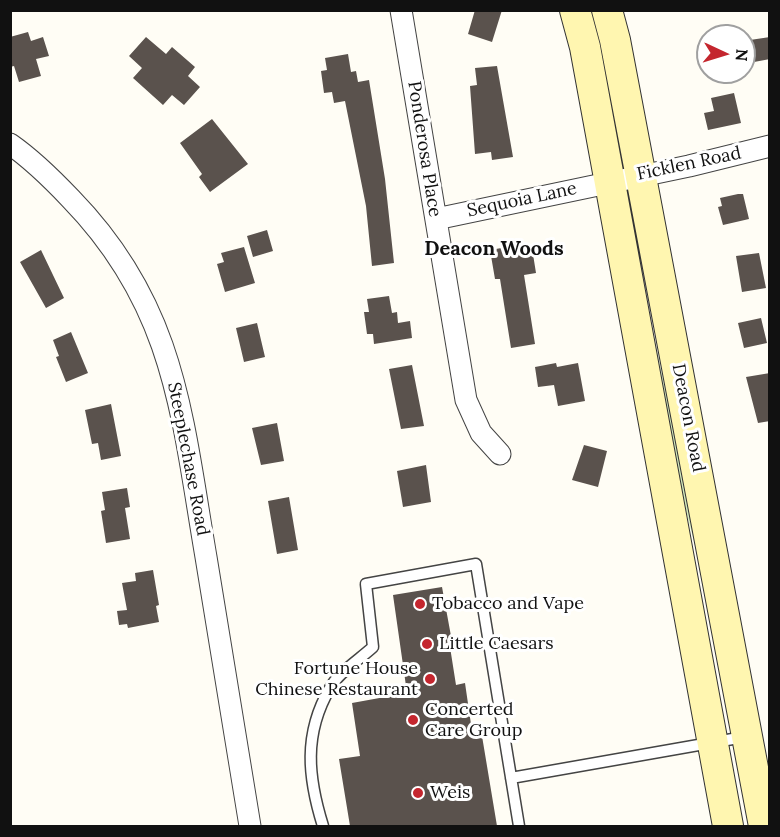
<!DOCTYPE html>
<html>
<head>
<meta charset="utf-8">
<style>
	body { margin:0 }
	#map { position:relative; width:780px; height:837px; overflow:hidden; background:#fffdf5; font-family:Lora,serif }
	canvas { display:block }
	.frame { position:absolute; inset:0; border:12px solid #111; pointer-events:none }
	.north { position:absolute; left:696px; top:24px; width:60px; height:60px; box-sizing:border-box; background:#fff; border:2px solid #a0a0a0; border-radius:50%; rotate:94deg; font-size:16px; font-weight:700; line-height:24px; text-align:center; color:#111 }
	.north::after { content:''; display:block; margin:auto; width:21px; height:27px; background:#c4262e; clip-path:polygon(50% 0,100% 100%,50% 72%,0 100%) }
</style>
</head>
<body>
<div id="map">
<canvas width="780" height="837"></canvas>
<div class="frame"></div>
<div class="north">N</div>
</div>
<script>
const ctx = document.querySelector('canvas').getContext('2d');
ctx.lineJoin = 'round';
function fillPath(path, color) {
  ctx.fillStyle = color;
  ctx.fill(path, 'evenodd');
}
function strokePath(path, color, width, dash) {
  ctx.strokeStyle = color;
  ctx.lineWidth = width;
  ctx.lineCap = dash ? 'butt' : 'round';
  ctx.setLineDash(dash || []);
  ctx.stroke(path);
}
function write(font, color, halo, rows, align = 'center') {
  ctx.font = font + ' Lora,serif';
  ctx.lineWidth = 6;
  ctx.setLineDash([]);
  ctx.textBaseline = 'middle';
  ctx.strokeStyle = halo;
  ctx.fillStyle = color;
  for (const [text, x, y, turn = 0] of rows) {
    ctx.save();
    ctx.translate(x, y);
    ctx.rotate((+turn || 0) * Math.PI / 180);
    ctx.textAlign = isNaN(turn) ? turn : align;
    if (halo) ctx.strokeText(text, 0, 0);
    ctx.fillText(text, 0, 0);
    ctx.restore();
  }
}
fillPath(new Path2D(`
	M646,298l63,301 -37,-142z`), '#d5ebbd');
fillPath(new Path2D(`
	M475,10h27l-10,32 -24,-8z
	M28,32l3,9 12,-4 6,19 -13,3 5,17 -22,6 -5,-16 -4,1v-30z
	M146,37l20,17 6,-7 23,20 -7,9 12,11 -16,18 -12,-10 -9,10 -30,-27 9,-10 -13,-12z
	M770,37v22l-16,3 -4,-22z
	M348,54l3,18 5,-1 2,11 11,-2 16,99 9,84 -22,3 -6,-60 -21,-105 -11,2 -2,-11 -8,1 -3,-22 6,-1 -2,-12z
	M497,66l16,91 -21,3 -1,-8 -16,2 -5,-68 7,-1 -2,-17z
	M734,93l7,30 -33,7 -4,-17 10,-2 -3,-13z
	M212,119l36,45 -38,28 -11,-15 3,-3 -22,-31z
	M738,194h5l6,25 -26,6 -5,-18 4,-1 -2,-8z
	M267,230l6,21 -20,6 -6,-21z
	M513,246l1,5 18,-3 4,25 -12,2 11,69 -24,4 -11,-69h-5l-5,-29z
	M244,247l11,36 -30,9 -8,-28 7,-2 -3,-9z
	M41,250l23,48 -18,10 -26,-46z
	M759,253l7,35 -24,4 -6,-36z
	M389,296l3,17 5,-1 1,11 12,-2 2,17 -38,6 -1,-10h-6l-3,-22h5l-2,-13z
	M761,318l6,25 -23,5 -6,-25z
	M257,323l8,34 -21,5 -8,-34z
	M71,332l17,41 -22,9 -10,-25 3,-1 -6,-16z
	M556,363l1,4 21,-4 7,38 -27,5 -4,-21 -16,2 -3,-20z
	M412,365l12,61 -23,3 -12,-60z
	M770,373v48l-12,2 -12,-46z
	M111,404l10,52 -20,4 -3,-17 -6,1 -7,-34z
	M277,423l7,38 -23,4 -9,-37z
	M584,445l23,6 -9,36 -26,-7z
	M426,465l5,37 -28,5 -6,-36z
	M127,488l3,19 -5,1 5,31 -24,4 -5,-32 4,-1 -3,-18z
	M289,497l9,53 -21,4 -9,-53z
	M153,570l6,35 -3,1 3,16 -31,6 -1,-4 -8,1 -2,-14 10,-1 -5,-27 14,-2 -1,-8z
	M442,587l11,60h-3l6,38 9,-2 8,55 9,-2 15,90h-147l-11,-67 21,-3 -8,-53 55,-10 -14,-98z`), '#5a524d');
const lane = new Path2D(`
	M511,778l233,-41
	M323,826c-15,-48 -20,-92 7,-138 8,-15 30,-29 43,-41l-7,-63 110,-20 43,262`);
const street = new Path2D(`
	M401,10l65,390 15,33 19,21
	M10,144c23,16 43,36 61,55 105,108 111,218 135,358 15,90 29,180 44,269
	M436,219l253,-53 81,-20`);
const secondary = new Path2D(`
	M575,10l10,37 143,779
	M607,10l8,30 149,786`);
strokePath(lane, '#444', 13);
strokePath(street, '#444', 23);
strokePath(secondary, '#333', 32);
strokePath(lane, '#fff', 10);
strokePath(street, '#fff', 21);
strokePath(secondary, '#fff6b0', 30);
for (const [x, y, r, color] of [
	[420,604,6,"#c4262e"],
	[427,644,6,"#c4262e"],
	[430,679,6,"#c4262e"],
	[413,720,6,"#c4262e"],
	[418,793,6,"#c4262e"]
]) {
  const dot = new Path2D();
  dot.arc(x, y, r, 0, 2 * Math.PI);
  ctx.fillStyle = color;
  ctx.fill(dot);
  strokePath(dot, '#fff', 2);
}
write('18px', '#111', '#fff', [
	["Ponderosa Place",424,149,81],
	["Ficklen Road",689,164,-12],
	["Sequoia Lane",522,200,-12],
	["Deacon Road",688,418,79],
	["Steeplechase Road",188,459,79]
]);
write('18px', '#111', '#fff', [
	["Tobacco and Vape",432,604],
	["Little Caesars",439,644],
	["Fortune House",418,669,"right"],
	["Chinese Restaurant",418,690,"right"],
	["Concerted",425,710],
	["Care Group",425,731],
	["Weis",430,793]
], 'left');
write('bold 20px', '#111', '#fff', [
	["Deacon Woods",494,249]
]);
</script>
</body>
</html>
